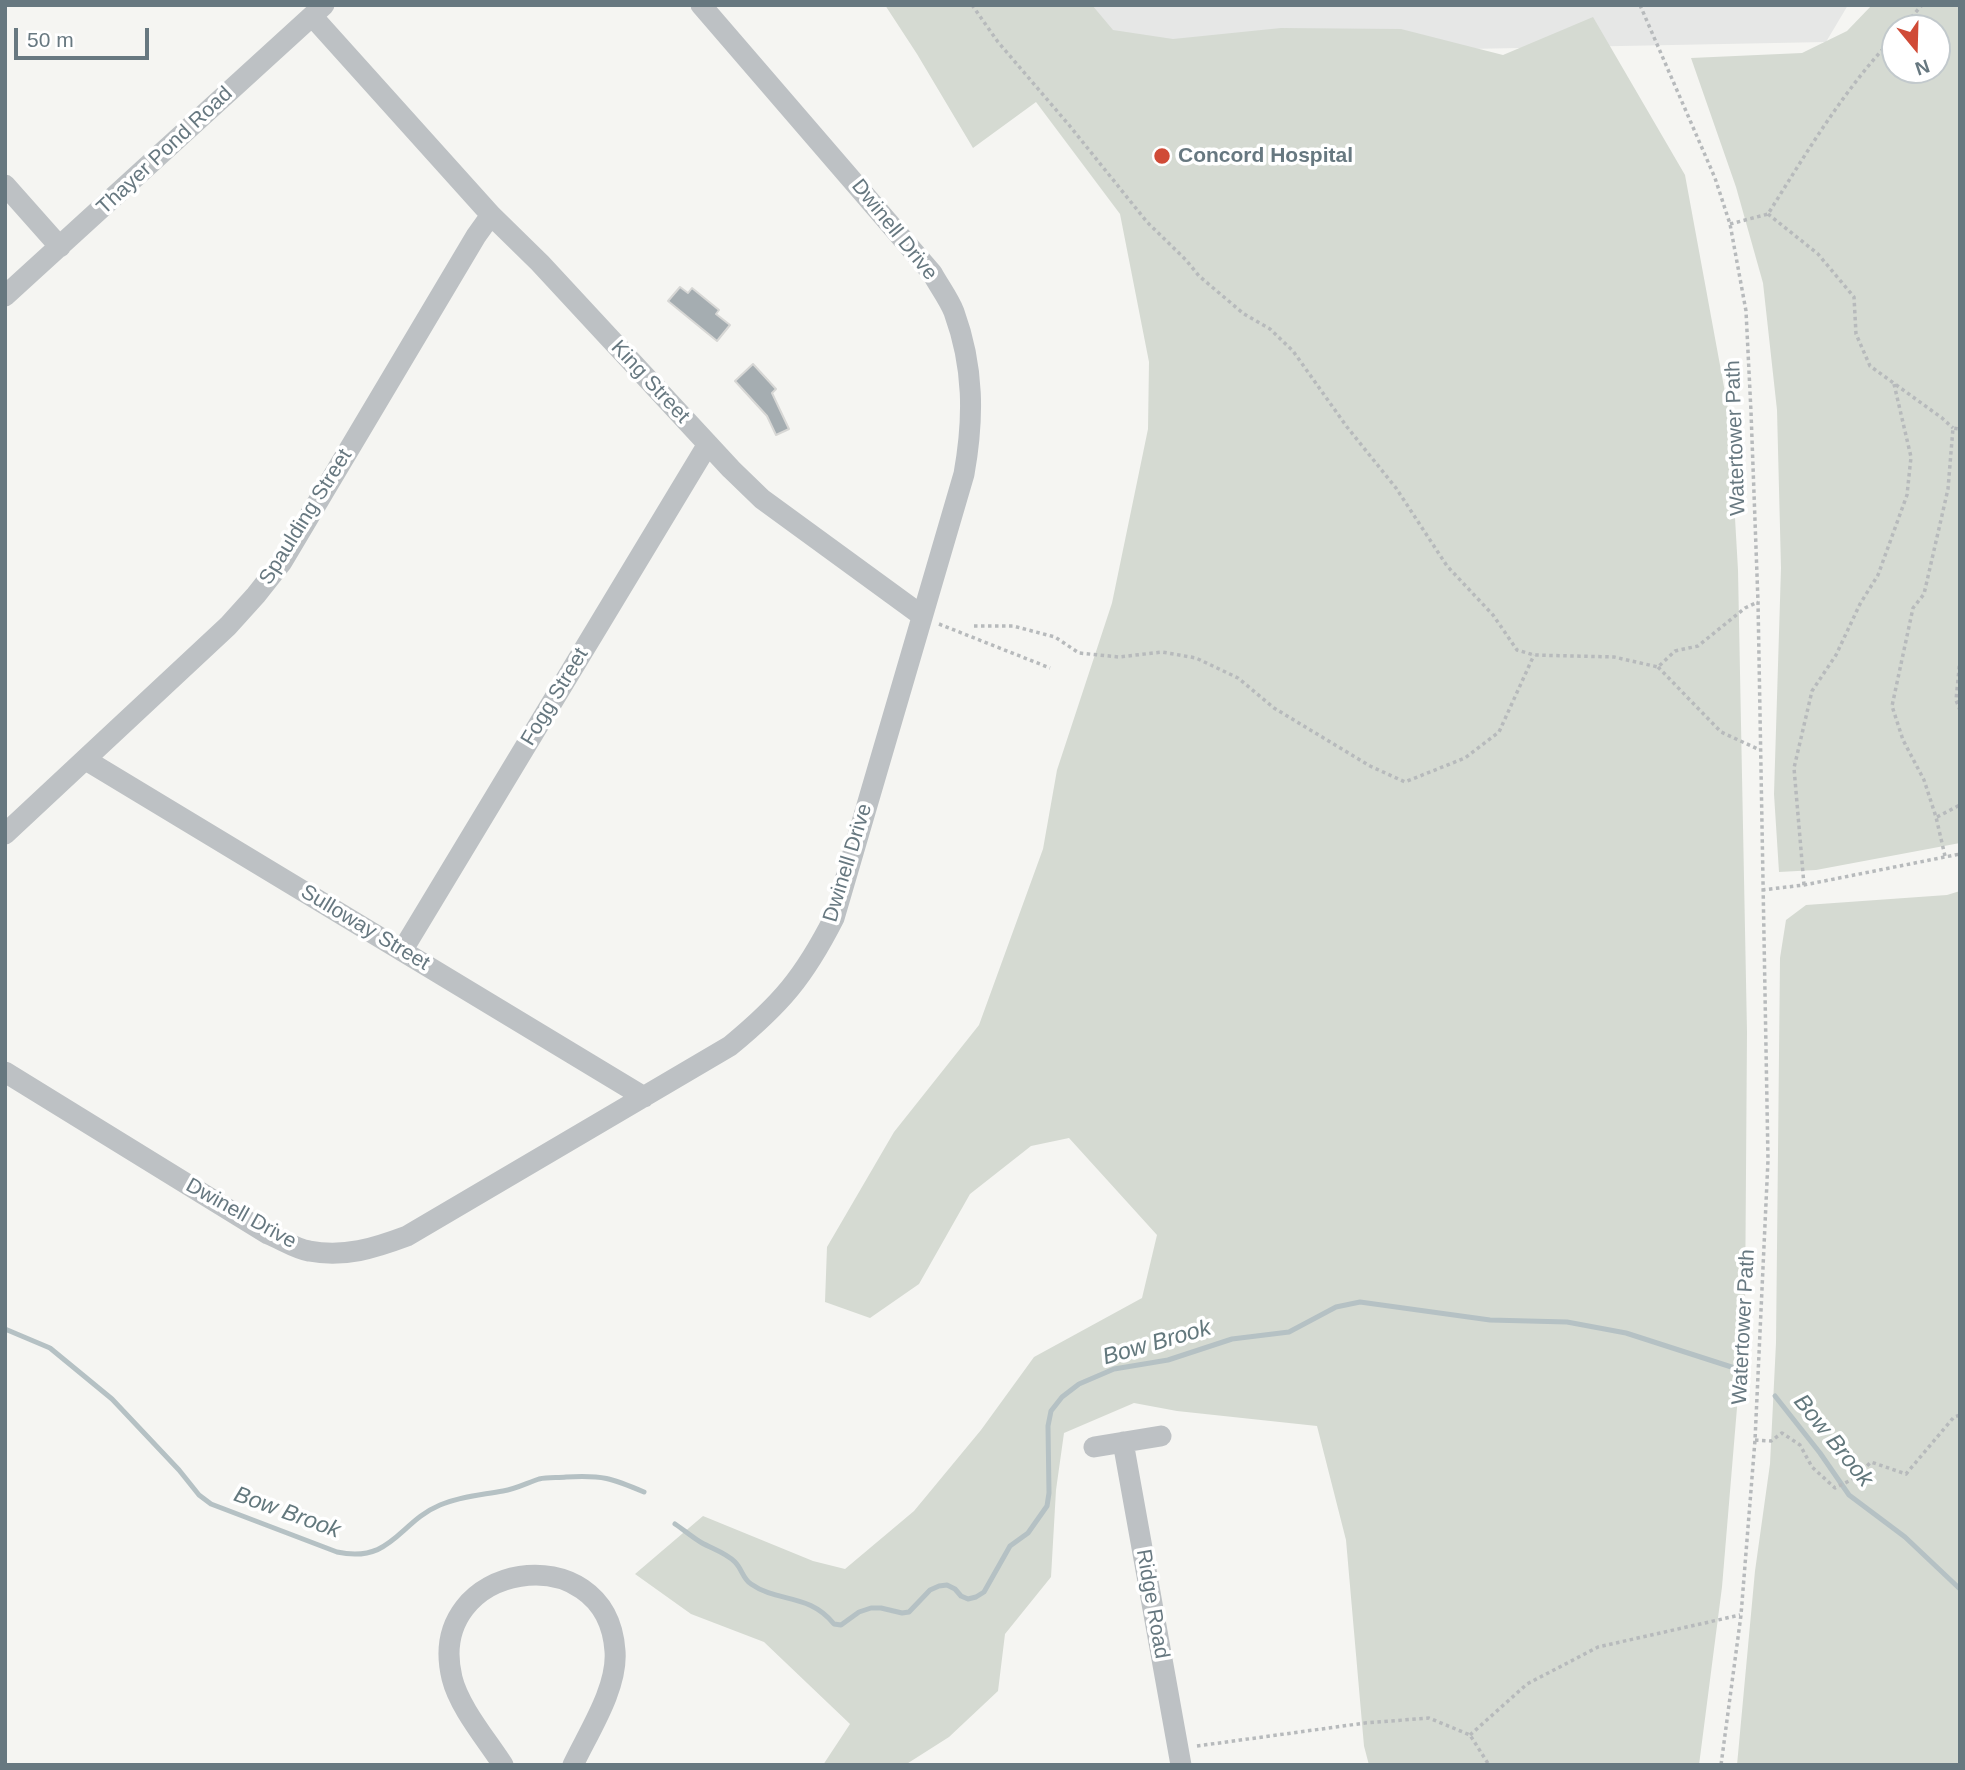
<!DOCTYPE html>
<html>
<head>
<meta charset="utf-8">
<style>
	body { margin:0 }
	#map { position:relative; width:1965px; height:1770px; overflow:hidden; background:#f5f5f2; font-family:Helvetica,sans-serif }
	canvas { display:block }
	.frame { position:absolute; inset:0; border:7px solid #677880; pointer-events:none }
	.north { position:absolute; left:1881px; top:14px; width:70px; height:70px; box-sizing:border-box; background:#fff; border:2px solid #c2c9cc; border-radius:50%; rotate:161deg; font-size:19px; font-weight:700; line-height:28px; text-align:center; color:#677880 }
	.north::after { content:''; display:block; margin:auto; width:24px; height:32px; background:#d04b37; clip-path:polygon(50% 0,100% 100%,50% 72%,0 100%) }
	.scale { position:absolute; left:14px; top:28px; width:135px; height:32px; box-sizing:border-box; border:4px solid #677880; border-top:0; padding-left:9px; font-size:21px; line-height:24px; white-space:nowrap; color:#677880; -webkit-text-stroke:5px #fff; paint-order:stroke }
</style>
</head>
<body>
<div id="map">
<canvas width="1965" height="1770"></canvas>
<div class="frame"></div>
<div class="north">N</div>
<div class="scale">50 m</div>
</div>
<script>
const ctx = document.querySelector('canvas').getContext('2d');
ctx.lineJoin = 'round';
function fillPath(path, color) {
  ctx.fillStyle = color;
  ctx.fill(path, 'evenodd');
}
function strokePath(path, color, width, dash) {
  ctx.strokeStyle = color;
  ctx.lineWidth = width;
  ctx.lineCap = dash ? 'butt' : 'round';
  ctx.setLineDash(dash || []);
  ctx.stroke(path);
}
function write(font, color, halo, rows, align = 'center') {
  ctx.font = font + ' Helvetica,sans-serif';
  ctx.lineWidth = 7;
  ctx.setLineDash([]);
  ctx.textBaseline = 'middle';
  ctx.strokeStyle = halo;
  ctx.fillStyle = color;
  for (const [text, x, y, turn = 0] of rows) {
    ctx.save();
    ctx.translate(x, y);
    ctx.rotate((+turn || 0) * Math.PI / 180);
    ctx.textAlign = isNaN(turn) ? turn : align;
    if (halo) ctx.strokeText(text, 0, 0);
    ctx.fillText(text, 0, 0);
    ctx.restore();
  }
}
fillPath(new Path2D(`
	M976,5h872l-22,37 -563,11 -77,207z`), '#e6e7e6');
fillPath(new Path2D(`
	M885,5h207l21,25 60,9 108,-11 120,1 102,26 90,-38 92,158 44,239 9,156 9,462 -2,280 -23,275 -23,178h-330l-5,-19 -18,-206 -29,-114 -140,-15 -43,-8 -70,30 -8,57 -5,87 -46,57 -7,57 -49,46 -44,28h-82l27,-41 -86,-82 -73,-28 -56,-40 68,-58 110,45 32,8 69,-58 67,-81 53,-73 108,-59 15,-63 -88,-97 -38,8 -61,48 -51,90 -49,34 -45,-16 2,-55 67,-115 85,-107 64,-176 14,-79 55,-167 36,-174 1,-67 -29,-148 -84,-112 -63,46 -56,-94z
	M1872,5h88v838l-144,27 -37,2 -5,-78 7,-226 -4,-158 -14,-127 -27,-96 -45,-129 111,-5 45,-22zM1895,28h42v42h-42z
	M1960,891v874h-223l18,-194 15,-107 6,-121 4,-385 6,-38 20,-15 141,-10z`), '#d5dad2');
strokePath(new Path2D(`
	M5,1329l45,19 62,51 67,71 20,25 12,9 126,48c55,12 62,-30 103,-47 21,-9 42,-10 63,-14 13,-2 24,-8 36,-12 9,-2 19,-1 27,-2 37,-2 45,1 78,15
	M1775,1396l45,57 29,42 56,42 55,52
	M675,1524c9,6 18,14 27,19 11,6 24,10 33,19 7,7 8,17 16,22 27,19 58,9 83,40l7,1 18,-13 12,-4h10l21,5 7,-1 21,-22 9,-4 8,-1 8,4 6,7 7,3 8,-2 8,-5 26,-46 18,-13 19,-27 2,-13 -1,-67 3,-15 11,-14 17,-13 35,-15 54,-9 64,-21 57,-7 47,-25 24,-5 130,18 77,2 59,11 121,39`), '#b5c1c4', 5);
const building = new Path2D(`
	M680,287l8,6 4,-5 27,22 -3,4 14,11 -13,16 -49,-40z
	M753,364l23,25 -4,4 17,36 -13,6 -9,-19 -32,-35z`);
fillPath(building, '#a5adb1');
strokePath(building, '#d7d7d5', 2);
strokePath(new Path2D(`
	M972,5l26,37 71,83 78,97 39,38 13,16 45,38 26,15 23,22 54,76 49,61 51,78 46,49 24,35 17,5 80,2 44,10 17,-16 23,-5 47,-38 13,-6
	M1640,5l75,173 15,46 16,87 5,101 7,190 10,558 -13,280 -14,175 -20,150
	M1902,28l20,-23
	M1768,214l50,40 36,43 2,37 14,32 72,52 11,10
	M1730,224l38,-10c39,-62 76,-125 127,-178
	M939,624l111,44
	M974,626h39l42,11 24,16 40,4 43,-5 34,6 42,20 36,30 96,58 35,16 60,-24 34,-26 35,-77
	M1960,659l-4,41 4,10
	M1658,667l63,65 39,18
	M1937,817l23,-12
	M1945,856l-9,-39 -12,-37 -21,-40 -11,-34 21,-98 11,-14 24,-105 5,-61 7,1
	M1804,885l-10,-117 18,-77 24,-36 24,-51 18,-29 29,-80 4,-38 -17,-73
	M1762,890l42,-5 156,-31
	M1755,1440l16,1 11,-8 18,12 12,22 23,21 18,-9 18,-17 35,12 48,-57 6,-2
	M1470,1735l57,-51 71,-37 142,-32
	M1197,1746l168,-23 64,-5 41,17 19,30`), '#b7babc', 3.5, [3.5, 3.5]);
strokePath(new Path2D(`
	M312,16l179,199 49,48 191,206 31,30 159,116
	M5,185l55,62
	M5,296l319,-291
	M86,760l558,337
	M5,834l223,-208 28,-31 26,-33 194,-326 15,-21
	M402,951l306,-507
	M5,1072l263,162c13,5 28,15 41,17 35,7 66,-3 98,-15l323,-190c51,-42 74,-69 104,-128l130,-444c10,-56 10,-107 -10,-162 -5,-13 -15,-26 -22,-39l-231,-268
	M1123,1442l58,323
	M1094,1447l67,-11
	M503,1765c-16,-25 -44,-58 -51,-87 -28,-117 155,-145 163,-27 3,37 -27,82 -42,114`), '#bdc1c4', 21);
for (const [x, y, r, color] of [
	[1162,156,9,"#d04b37"]
]) {
  const dot = new Path2D();
  dot.arc(x, y, r, 0, 2 * Math.PI);
  ctx.fillStyle = color;
  ctx.fill(dot);
  strokePath(dot, '#fff', 2.5);
}
write('21px', '#677880', '#fff', [
	["Thayer Pond Road",165,151,-43],
	["Dwinell Drive",894,230,51],
	["King Street",650,382,47],
	["Watertower Path",1736,438,-92],
	["Spaulding Street",306,517,-58],
	["Fogg Street",555,697,-59],
	["Dwinell Drive",848,863,-73],
	["Sulloway Street",365,928,31],
	["Dwinell Drive",241,1214,29],
	["Watertower Path",1744,1327,-87],
	["Ridge Road",1152,1604,80]
]);
write('bold 21px', '#677880', '#fff', [
	["Concord Hospital",1178,156]
], 'left');
write('italic 23px', '#63787d', '#fff', [
	["Bow Brook",1157,1343,-16],
	["Bow Brook",1833,1441,51],
	["Bow Brook",287,1513,20]
]);
</script>
</body>
</html>
